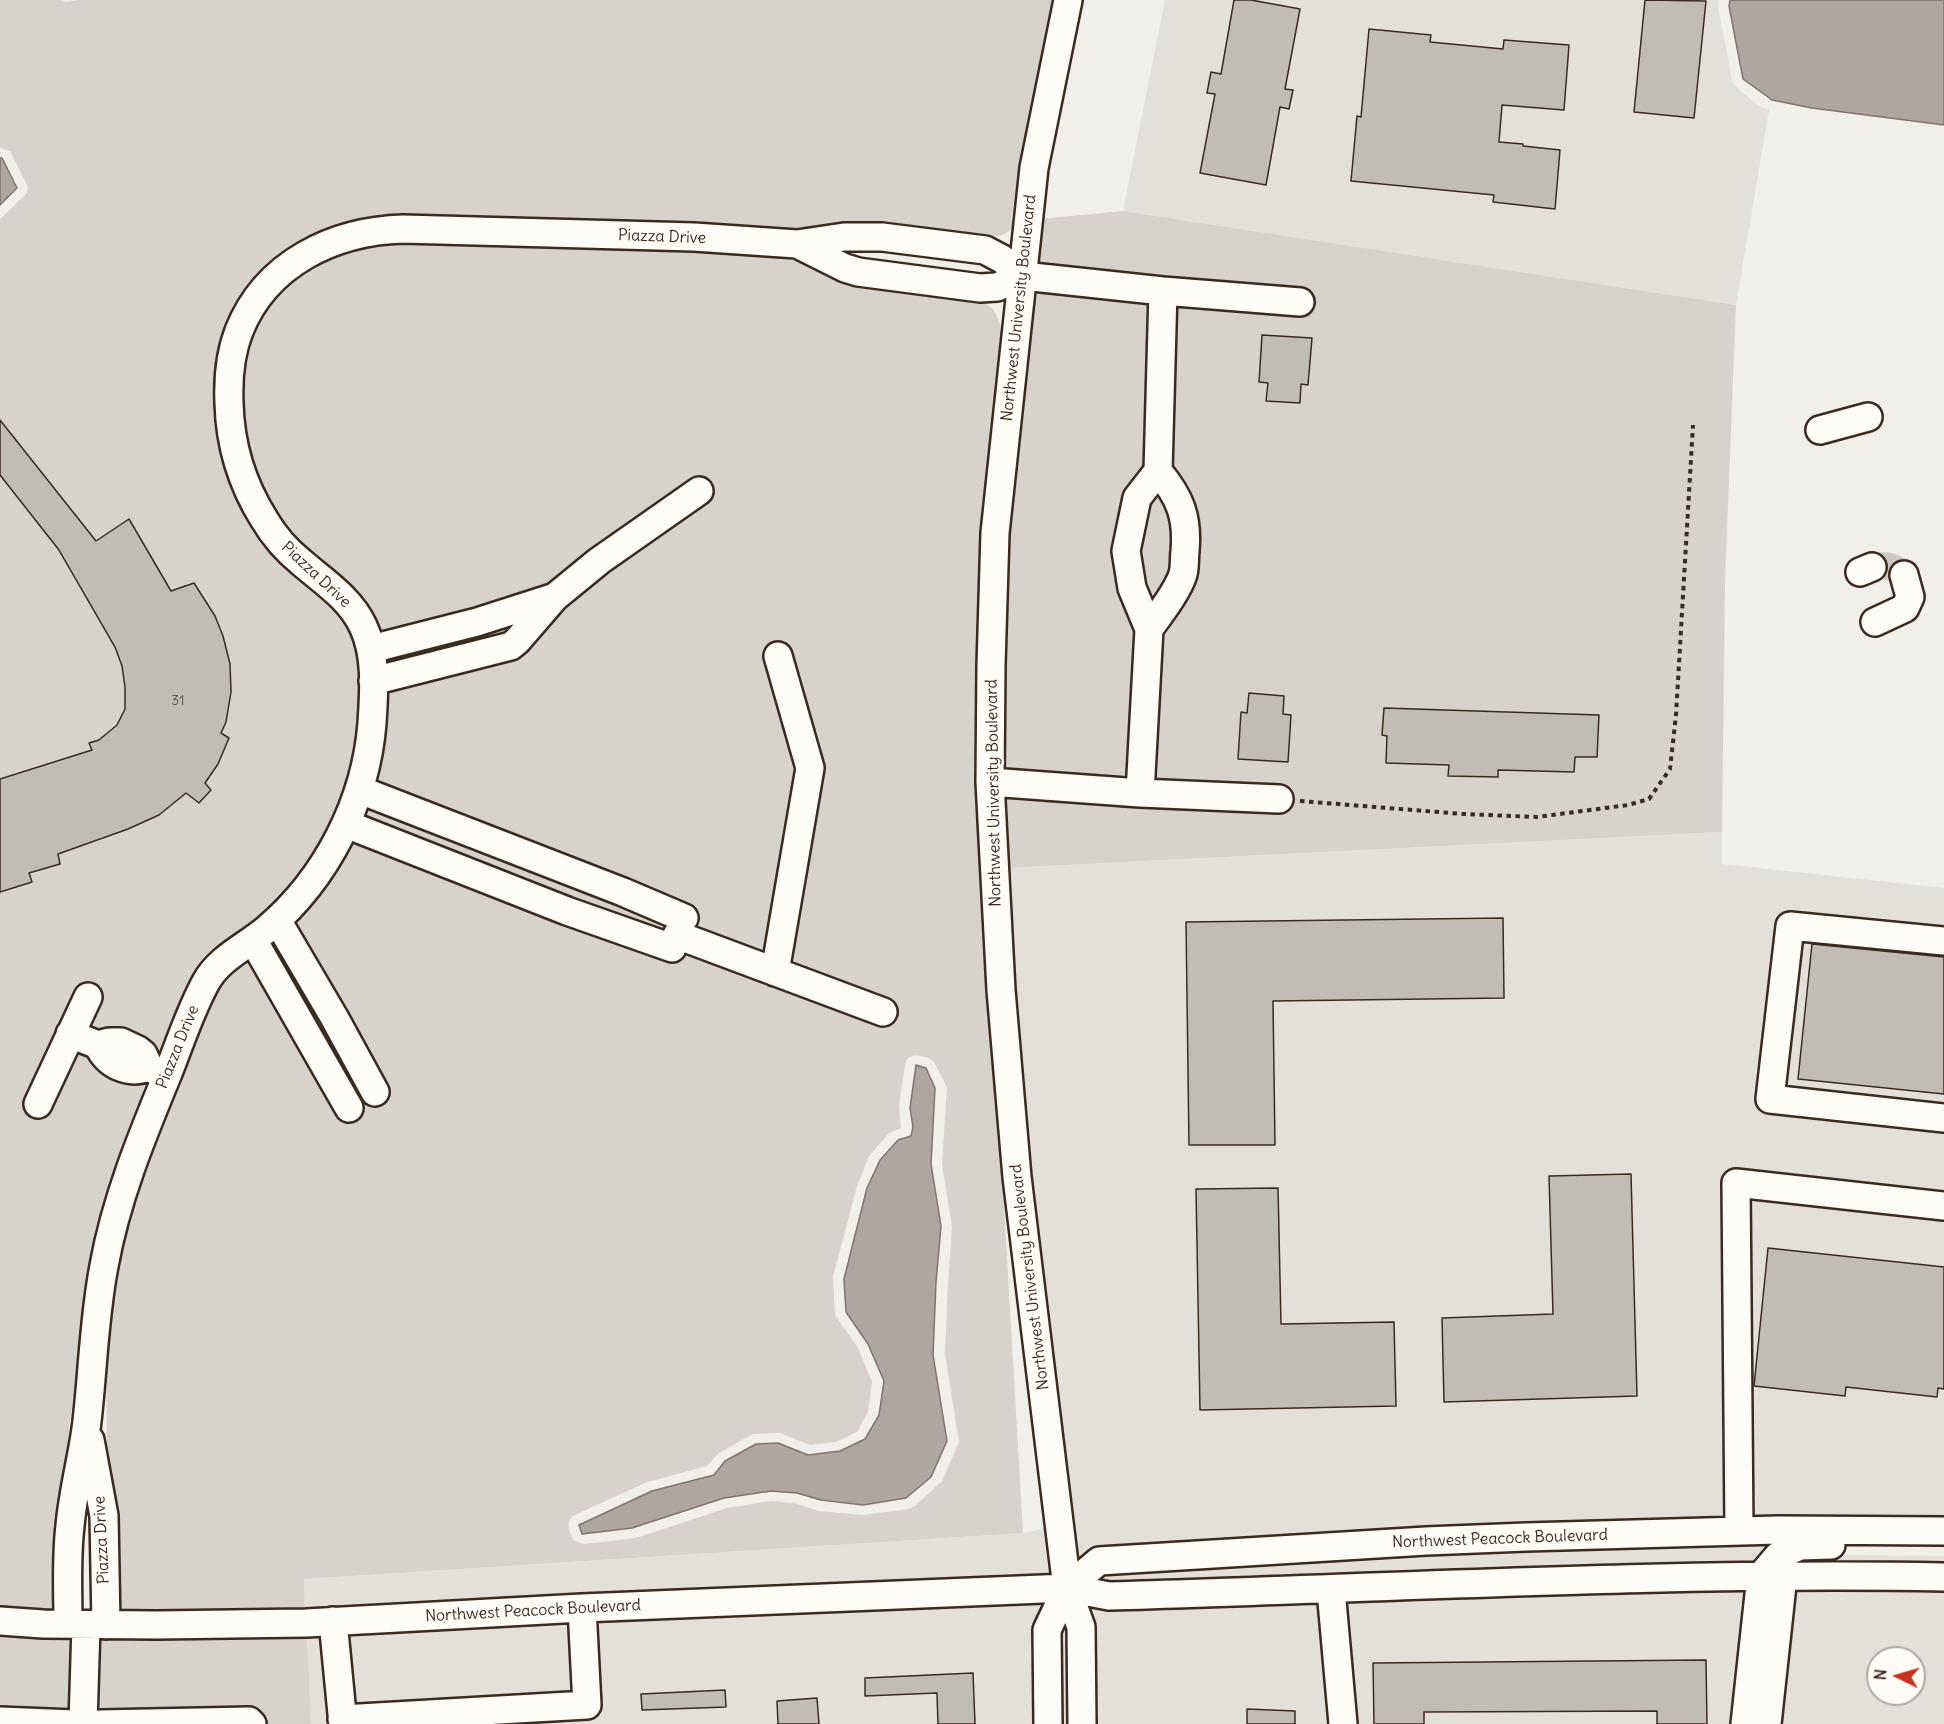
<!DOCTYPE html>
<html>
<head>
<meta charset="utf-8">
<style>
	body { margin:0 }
	#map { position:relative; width:1944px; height:1724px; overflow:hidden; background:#f1efea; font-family:Delius,sans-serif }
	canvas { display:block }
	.north { position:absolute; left:1866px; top:1646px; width:60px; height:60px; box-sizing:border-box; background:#fdfcf7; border:2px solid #afa8a0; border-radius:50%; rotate:275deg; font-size:16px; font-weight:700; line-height:24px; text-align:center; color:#3b2a1e }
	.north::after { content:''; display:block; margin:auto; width:21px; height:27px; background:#c8321e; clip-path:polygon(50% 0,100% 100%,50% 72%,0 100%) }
</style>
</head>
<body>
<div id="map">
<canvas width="1944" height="1724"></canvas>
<div class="north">N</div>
</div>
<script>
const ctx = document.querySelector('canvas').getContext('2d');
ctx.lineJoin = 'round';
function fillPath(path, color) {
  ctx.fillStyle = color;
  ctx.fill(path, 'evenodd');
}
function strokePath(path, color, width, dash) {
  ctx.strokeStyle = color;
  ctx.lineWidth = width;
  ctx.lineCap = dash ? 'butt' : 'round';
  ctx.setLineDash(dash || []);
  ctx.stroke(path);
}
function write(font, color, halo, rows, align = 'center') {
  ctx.font = font + ' Delius,sans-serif';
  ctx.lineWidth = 5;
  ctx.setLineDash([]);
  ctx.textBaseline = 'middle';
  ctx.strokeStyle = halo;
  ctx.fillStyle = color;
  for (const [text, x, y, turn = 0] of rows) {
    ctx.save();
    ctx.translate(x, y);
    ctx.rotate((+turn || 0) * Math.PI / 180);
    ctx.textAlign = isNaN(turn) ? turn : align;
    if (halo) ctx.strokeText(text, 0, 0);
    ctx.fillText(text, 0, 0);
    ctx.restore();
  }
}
fillPath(new Path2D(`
	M1165,0h553v7l15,77 24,21 12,5 -33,195 -613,-94z
	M1722,832v32l222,24v633l-868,45 -48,-390 -16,-186 -6,-122z
	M1048,1528l6,50 -749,34 -1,-33 719,-46z
	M1788,1540l-32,25 -652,21 -14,-3 14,-12 323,-20z
	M1833,1555l111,1v11l-159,-3 18,-8z
	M1793,1586l151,1v137h-165zM1878,1658h36v36h-36z
	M1749,1587l-16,137h-640l-9,-122z
	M1050,1598l-14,126h-725l-4,-91z
	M1066,1618l3,10 1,96h-11v-92z`), '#e3e0da');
fillPath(new Path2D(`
	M0,0h60l6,2 12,-2h978l-25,106 -20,115 4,1c-5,14 -18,15 -32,16l-128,-15 -19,1 -57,6 -353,-11 -163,56 -42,168 131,186 8,35v62l-13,66 -31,62 -23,31 -28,28 -58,49 -120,331 -27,204 -5,68 -1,49 -54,-4v-1391l27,-26 1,-6 -18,-36 -10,-3z
	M1123,211l613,94 -11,276 -3,251 -716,36 -4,-87 4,-250 33,-312z
	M387,242l381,11 22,5 28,14 23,9 136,19c17,5 22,16 25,34l-18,186 13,566 26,447 -719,46 1,33 -187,3 -1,-98 -6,-32 -4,-33 -1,-103 5,-52 16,-80 23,-68 66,-160 150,-184 -7,-207c-6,-8 -12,-17 -20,-24 -18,-16 -41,-27 -56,-47 -14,-20 -32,-55 -36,-78 -2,-9 -2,-19 -3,-28 -10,-80 24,-144 103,-171 13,-4 27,-5 40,-8zM915,1055l14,3 5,4 13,25 -5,77 10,63 -4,56 -3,71 14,88 -17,39 -27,25 -6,3 -47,6 -43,-4 -25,-8 -23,-2 -44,7 -91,30 -52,6 -11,-4c-3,-9 -8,-16 0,-24l74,-34 60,-16 12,-13 34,-19 27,-1 30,12 26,-3 21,-10 11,-20 4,-30 -14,-34 -23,-33 -2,-38 24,-91 12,-30 20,-23 12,-5 -2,-22 6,-42 3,-6z
	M0,1631l307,2 4,91h-311z`), '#d7d2cc');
const water = new Path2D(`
	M1730,0h214v125l-132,-17 -40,-8 -29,-21 -14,-73z
	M0,158h2l15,30 -17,17z
	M916,1065l10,3 9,20 -4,76 10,62 -5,56 -3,73 14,86 -16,36 -25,21 -43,7 -42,-5 -24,-7 -26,-2 -47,7 -92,30 -50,6 -3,-9 73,-34 62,-16 11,-14 31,-17 22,-1 30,12 32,-4 25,-12 14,-24 5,-34 -16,-37 -22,-32 -2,-33 23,-91 13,-28 18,-20 13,-4 2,-9 -3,-19z`);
fillPath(water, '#aea69f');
strokePath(water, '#80746b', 1.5);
const building = new Path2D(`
	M1234,0h17l49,9 -15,80 8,1 -4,19 -9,-2 -14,78 -66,-12 15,-79 -8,-1 4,-21 10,2z
	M1645,0l61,1 -12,117 -60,-6z
	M1369,29l62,6 -1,7 73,7 1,-9 65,5 -5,65 -62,-5 -3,37 24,2v2l37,4 -5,59 -62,-7 1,-7 -143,-14 6,-65 4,1z
	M1262,335l50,3 -4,47 -7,-1 -1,19 -34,-2 2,-18 -9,-1z
	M0,420l96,121 33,-22 42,72 23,-8 21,33 8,20 7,28 1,28 -5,30 -5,11 8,5 -11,26 -13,19 6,7 -12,13 -13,-10 -27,22 -31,14 -70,25 2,10 -31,9 3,9 -32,10v-113l92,-29 -3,-7 10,-3 18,-15 8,-16v-22l-3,-21 -7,-19 -56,-97 -59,-75z
	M1249,693l35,3 -1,18 8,1 -3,47 -50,-3 3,-47 6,1z
	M1384,708l215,7 -2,42h-22l-1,15 -76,-2v7l-50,-1 1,-11 -63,-2 1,-27 -5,-1z
	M1503,918l1,80 -231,3 2,144h-86l-3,-223z
	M1812,944l132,13v137l-146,-15z
	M1631,1174l6,222 -193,6 -2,-84 111,-4 -4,-138z
	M1278,1188l3,136 113,-2 2,84 -196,4 -4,-221z
	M1768,1248l176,19v122l-6,-1 -1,9 -91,-10 -1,9 -91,-10z
	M1706,1660l1,64h-50v-13l-233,1v12h-50l-1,-61z
	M973,1673l2,51h-37l-1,-31 -72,3v-18z
	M725,1690l1,17 -84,3 -1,-16z
	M817,1698l2,26h-41l-1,-23z
	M1247,1709l48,2v13h-48z`);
fillPath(building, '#c1bcb4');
strokePath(building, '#3b2a1e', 1.5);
strokePath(new Path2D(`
	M1872,567c14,-3 21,-1 32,8`), '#cdc8c1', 27, [27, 14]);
const minor = new Path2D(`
	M1068,0l-34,168 -39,365 -4,132 -1,117 11,208 16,187 50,411 14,39 1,97
	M797,244l48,24 13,4 122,16 17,-1 26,-11 140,15 137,11
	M1820,430l48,-13
	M1158,471l5,-180
	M1860,572l12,-5
	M1875,622l30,-14 5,-11 -6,-22
	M371,649l106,-27 78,-25
	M373,681l138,-35 6,-5 38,-44 44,-36 100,-70
	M990,782l150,11 139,6
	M360,790l263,102 61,26
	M1140,793l9,-164 -17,-41 -6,-37 11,-53 21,-27c22,26 30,46 27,80 -1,7 0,16 -2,23 -5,17 -24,41 -34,55
	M346,824l221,87 105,37
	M277,920l57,97 41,75
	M677,935l206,77
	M253,940l96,168
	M1944,941l-154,-15 -20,173 174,19
	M775,972l35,-204 -32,-112
	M70,1034l28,11 11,-3h12l17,8 5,4 6,13 17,9
	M98,1045c9,20 30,30 51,22
	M38,1104l50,-107
	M90,1440l14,76 2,109
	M1739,1531l-3,-348 208,23
	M1331,1590l12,134
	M0,1621l43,3 114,1 149,-2 276,-15 485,-20 42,8c278,-8 557,-24 835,-19
	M333,1621l10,103
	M68,1624c0,-33 -2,-66 2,-98 3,-36 13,-70 17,-105 6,-52 7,-104 17,-155 12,-67 38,-130 64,-193 12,-30 22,-62 38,-91 13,-24 41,-36 61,-53 60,-51 99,-128 105,-206 2,-31 5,-68 -9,-97 -13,-28 -39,-44 -62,-64 -15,-12 -27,-26 -37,-43 -22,-35 -34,-75 -35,-116 -1,-24 1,-49 10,-72 27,-68 95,-100 164,-102l291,8 103,7 47,-7h38l103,13 17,9 21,17
	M342,1719l245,-14 -5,-97
	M0,1721l74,3
	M83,1724l3,-99
	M100,1724l149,-3 3,3
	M1048,1724l-1,-94 20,-42 32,-27 327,-20 100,-4 252,-7 166,1
	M1745,1724l16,-148 17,-20 22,-10 31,-1
	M1767,1724l16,-148`);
strokePath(minor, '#3b2a1e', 32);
strokePath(new Path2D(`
	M1300,801l163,13 74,3 91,-12 21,-6 21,-30 6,-54 17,-290`), '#3b2a1e', 4, [4.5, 4.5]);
strokePath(minor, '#fdfcf7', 27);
write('14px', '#5c4e44', null, [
	["31",178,701]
]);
write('16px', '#3b2a1e', '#fdfcf7', [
	["Piazza Drive",662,237,2],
	["Northwest University Boulevard",1019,308,-84],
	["Piazza Drive",316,575,43],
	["Northwest University Boulevard",994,793,-91],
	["Piazza Drive",178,1047,-68],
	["Northwest University Boulevard",1030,1277,-97],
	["Northwest Peacock Boulevard",1500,1539,-2],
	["Piazza Drive",102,1540,-93],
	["Northwest Peacock Boulevard",533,1611,-3]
]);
</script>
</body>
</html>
